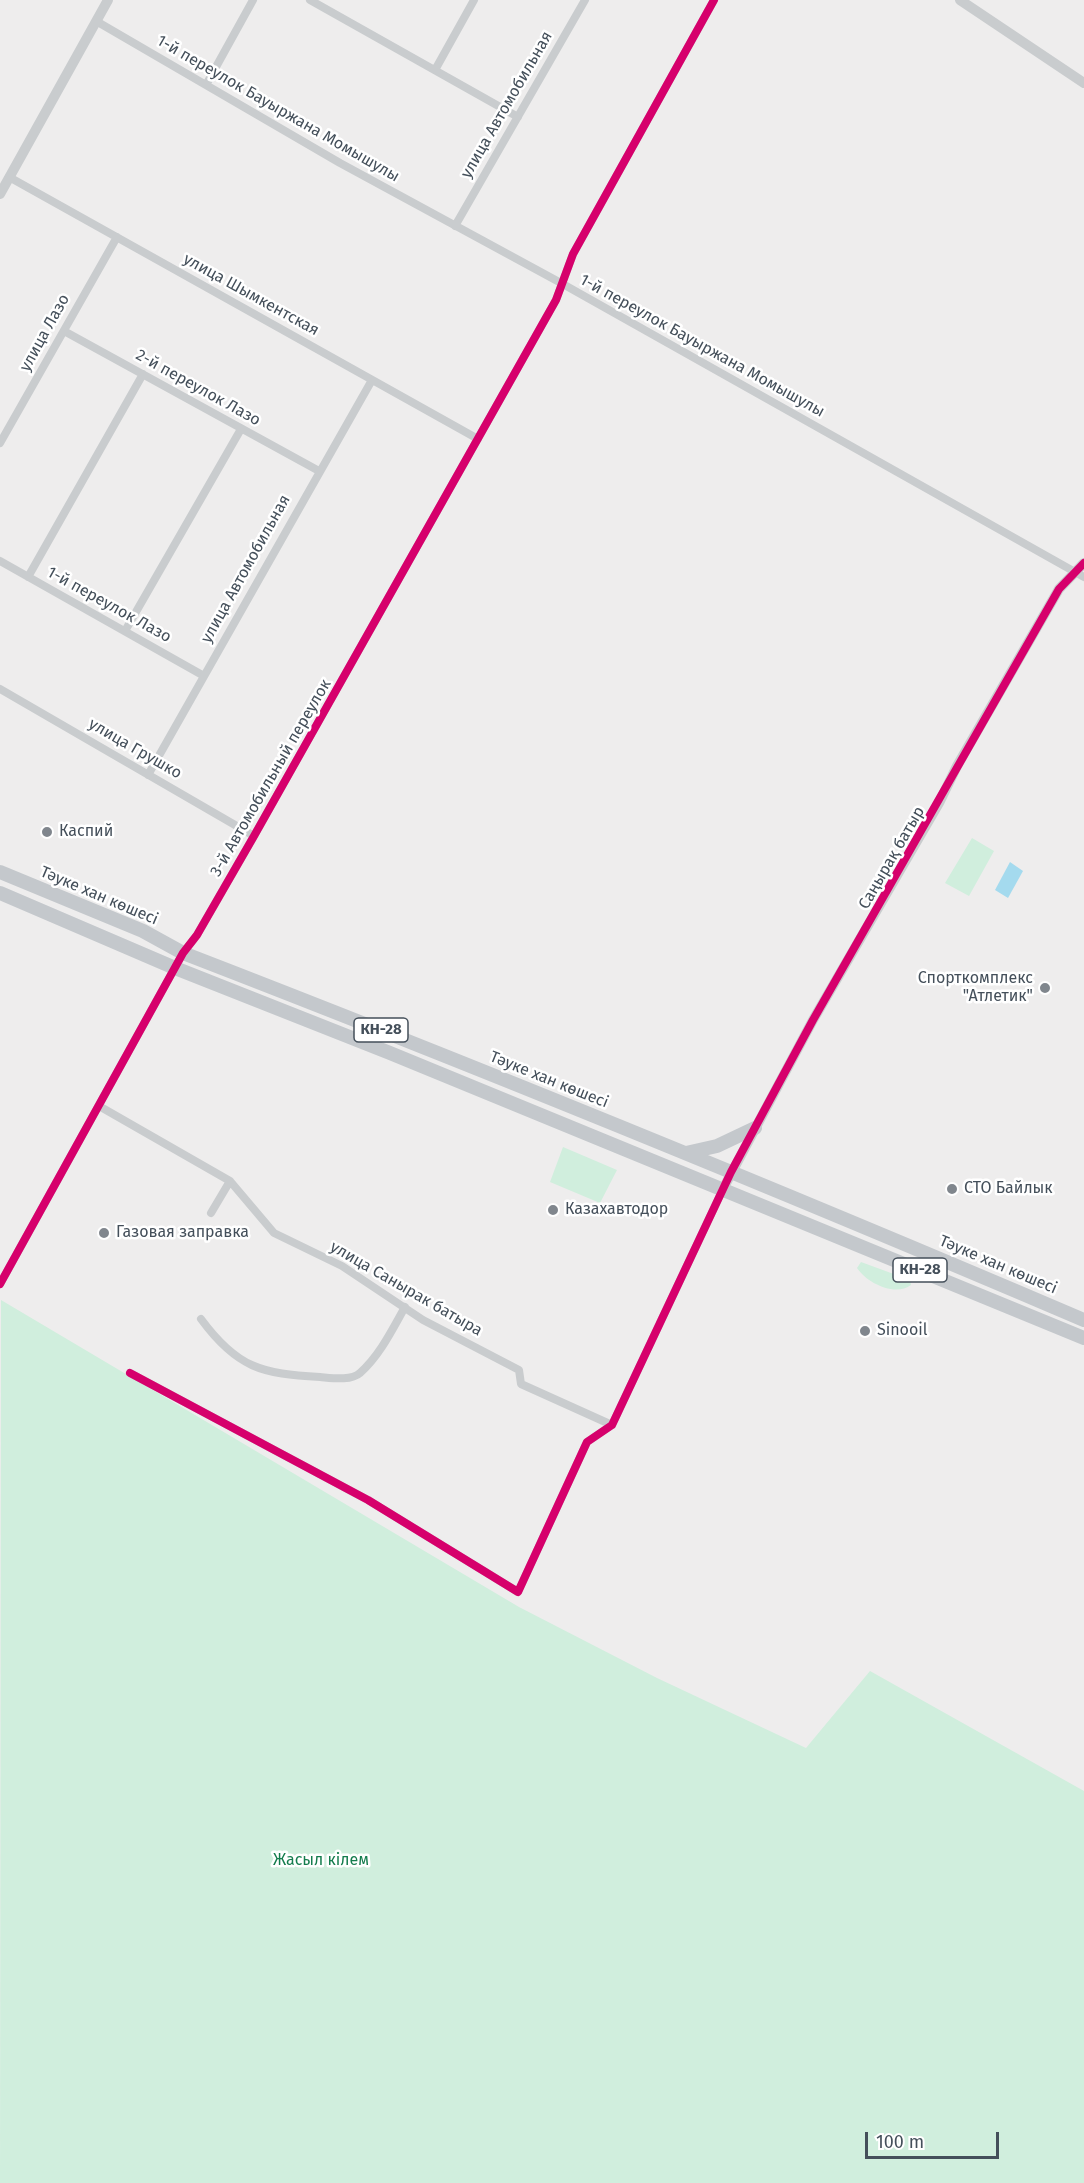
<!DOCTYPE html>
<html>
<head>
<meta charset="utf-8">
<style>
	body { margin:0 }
	#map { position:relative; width:1084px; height:2183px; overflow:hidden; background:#eeeded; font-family:"Fira Sans",sans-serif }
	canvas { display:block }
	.scale { position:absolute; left:865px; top:2132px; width:134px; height:27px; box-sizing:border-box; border:3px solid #444f5a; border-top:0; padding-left:8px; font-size:18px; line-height:21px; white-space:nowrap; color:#444f5a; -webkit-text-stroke:4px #fff; paint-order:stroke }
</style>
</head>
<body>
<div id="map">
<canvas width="1084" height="2183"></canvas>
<div class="scale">100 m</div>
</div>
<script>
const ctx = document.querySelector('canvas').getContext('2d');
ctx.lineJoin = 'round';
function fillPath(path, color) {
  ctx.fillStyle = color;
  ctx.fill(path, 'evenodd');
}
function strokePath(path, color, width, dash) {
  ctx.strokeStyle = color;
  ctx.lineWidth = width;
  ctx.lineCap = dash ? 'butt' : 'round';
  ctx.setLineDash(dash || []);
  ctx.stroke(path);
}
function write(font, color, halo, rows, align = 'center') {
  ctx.font = font + ' "Fira Sans",sans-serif';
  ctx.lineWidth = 5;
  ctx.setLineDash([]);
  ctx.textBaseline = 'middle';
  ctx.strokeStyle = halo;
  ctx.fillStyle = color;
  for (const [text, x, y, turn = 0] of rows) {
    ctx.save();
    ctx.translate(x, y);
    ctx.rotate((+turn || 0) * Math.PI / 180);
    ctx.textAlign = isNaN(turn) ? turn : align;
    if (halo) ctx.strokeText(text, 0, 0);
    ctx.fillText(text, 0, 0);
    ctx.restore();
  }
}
fillPath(new Path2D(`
	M972,838l22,13 -25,45 -24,-13z
	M563,1147l54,23 -17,33 -50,-21z
	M861,1262l49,18 1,5c-16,12 -44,-2 -54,-17z
	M1,1300l518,307 138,71 149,70 64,-77 214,120v392h-1084z`), '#d0eedd');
fillPath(new Path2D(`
	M1010,862l13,9 -15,27 -13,-8z`), '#a4daee');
strokePath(new Path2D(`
	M310,0l208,117
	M96,21l244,142 221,120 523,294
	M435,70l39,-70
	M206,85l47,-85
	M9,177l469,262
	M455,226l130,-226
	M64,331l255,140
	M0,443l117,-206
	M0,561l204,115
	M28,577l115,-203
	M125,631l116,-202
	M0,689l254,147
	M148,775l224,-395
	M99,1106l131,75 44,52 68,33 81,54 96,50 2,14 91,41
	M211,1213l19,-32
	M0,1284l183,-331 14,-18 57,-99 302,-536 17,-46 141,-254
	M201,1319c36,49 61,55 119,58 12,1 31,4 40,-4 20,-18 32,-43 45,-66
	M130,1373l238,127 150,92 69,-150 25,-17 111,-236`), '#c9ccce', 8);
strokePath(new Path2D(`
	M960,0l124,83
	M0,194l108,-194
	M723,1189l90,-169 126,-217 18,-37 102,-177 25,-26`), '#c9ccce', 10);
strokePath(new Path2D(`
	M0,872l143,59 40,22c303,117 603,240 901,367
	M0,893l175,75 215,85 694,285
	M686,1153l31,-7 38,-18`), '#c4c8cc', 14);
strokePath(new Path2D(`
	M0,1284l183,-331 14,-18 57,-99 302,-536 17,-46 141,-254
	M130,1373l238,127 150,92 69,-150 25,-17 119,-253 82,-152 246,-431 25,-26`), '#d6006c', 8);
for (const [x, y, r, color] of [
	[47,832,6,"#80868d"],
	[1045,988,6,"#80868d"],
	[952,1189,6,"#80868d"],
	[553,1210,6,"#80868d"],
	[104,1233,6,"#80868d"],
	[865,1331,6,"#80868d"]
]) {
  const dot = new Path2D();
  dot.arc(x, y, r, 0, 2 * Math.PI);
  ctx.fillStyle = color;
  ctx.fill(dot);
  strokePath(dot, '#fff', 2);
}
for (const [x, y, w] of [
	[381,1030,54],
	[920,1270,54]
]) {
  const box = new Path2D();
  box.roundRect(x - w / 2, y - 12, w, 24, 4.5);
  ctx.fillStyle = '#fff';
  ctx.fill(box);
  strokePath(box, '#444f5a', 1.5);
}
write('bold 15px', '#444f5a', null, [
	["КН-28",381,1030],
	["КН-28",920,1270]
]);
write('16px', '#444f5a', '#fff', [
	["улица Автомобильная",507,105,-60],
	["1-й переулок Бауыржана Момышулы",278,109,30],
	["улица Шымкентская",251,295,29],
	["улица Лазо",45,333,-61],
	["1-й переулок Бауыржана Момышулы",702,346,29],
	["2-й переулок Лазо",198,388,29],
	["улица Автомобильная",246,569,-61],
	["1-й переулок Лазо",109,605,29],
	["улица Грушко",135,749,30],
	["3-й Автомобильный переулок",271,778,-60],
	["Саңырақ батыр",892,858,-60],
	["Тәуке хан көшесі",99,896,23],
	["Тәуке хан көшесі",549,1080,22],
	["Тәуке хан көшесі",998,1265,23],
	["улица Санырак батыра",406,1289,30]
]);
write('16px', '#444f5a', '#fff', [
	["Каспий",59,832],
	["Спорткомплекс",1033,979,"right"],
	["\"Атлетик\"",1033,997,"right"],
	["СТО Байлык",964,1189],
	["Казахавтодор",565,1210],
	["Газовая заправка",116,1233],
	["Sinooil",877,1331]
], 'left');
write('16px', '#147c4d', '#fff', [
	["Жасыл кілем",321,1861]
]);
</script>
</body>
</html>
